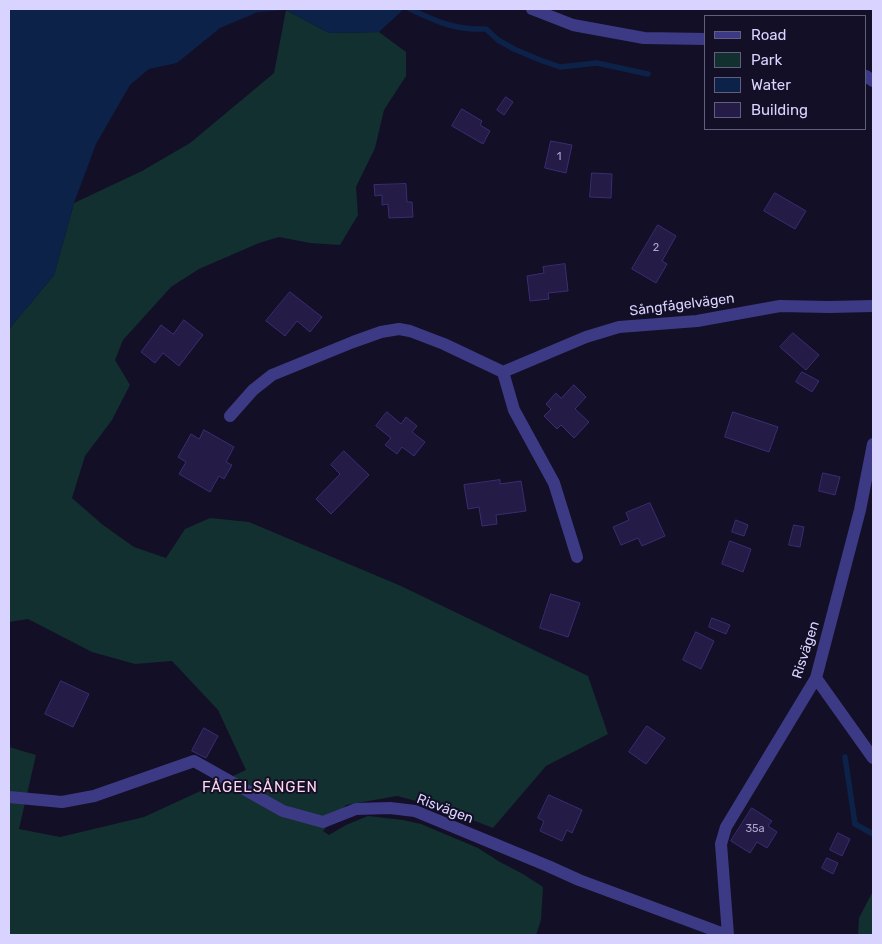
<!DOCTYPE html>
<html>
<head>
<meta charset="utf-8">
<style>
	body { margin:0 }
	#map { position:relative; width:882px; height:944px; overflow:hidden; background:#130f26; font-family:Rubik,sans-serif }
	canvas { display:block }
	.frame { position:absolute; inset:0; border:10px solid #d9d4ff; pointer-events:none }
	.legend { position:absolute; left:704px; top:15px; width:162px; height:115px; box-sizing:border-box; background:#130f26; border:1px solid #625e7d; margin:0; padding:6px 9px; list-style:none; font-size:15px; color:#d9d4ff }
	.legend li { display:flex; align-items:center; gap:10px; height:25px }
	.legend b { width:25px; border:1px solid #625e7d }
</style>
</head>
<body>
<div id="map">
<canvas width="882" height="944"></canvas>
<div class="frame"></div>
<ul class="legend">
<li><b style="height:6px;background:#3d3a85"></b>Road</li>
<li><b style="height:14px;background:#12302f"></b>Park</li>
<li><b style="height:14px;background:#0c2248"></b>Water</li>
<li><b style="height:14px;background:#241b47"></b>Building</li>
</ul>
</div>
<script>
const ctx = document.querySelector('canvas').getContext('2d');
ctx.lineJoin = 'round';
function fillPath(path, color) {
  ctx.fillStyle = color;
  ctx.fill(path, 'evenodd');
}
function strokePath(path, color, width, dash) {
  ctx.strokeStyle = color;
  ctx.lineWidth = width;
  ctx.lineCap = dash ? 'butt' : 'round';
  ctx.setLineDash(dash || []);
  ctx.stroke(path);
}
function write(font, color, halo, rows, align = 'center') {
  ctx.font = font + ' Rubik,sans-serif';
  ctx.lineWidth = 4;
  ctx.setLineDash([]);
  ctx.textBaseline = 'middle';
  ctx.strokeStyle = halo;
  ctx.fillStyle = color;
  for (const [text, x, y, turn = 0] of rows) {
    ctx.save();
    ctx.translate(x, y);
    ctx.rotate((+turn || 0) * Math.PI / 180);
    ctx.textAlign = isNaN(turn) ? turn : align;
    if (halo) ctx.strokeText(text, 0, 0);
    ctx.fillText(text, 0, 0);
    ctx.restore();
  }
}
fillPath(new Path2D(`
	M286,10l43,23 50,-1 27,20v24l-22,34 -9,38 -19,39 2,28 -18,30 -30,-2 -31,-6 -20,6 -60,26 -28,18 -48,53 -8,20 15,25 -18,35 -27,36 -13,42 31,27 31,22 32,11 19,-29 25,-11 39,4 152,64 187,90 20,58 -62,32 -53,62 -54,-21 -42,-11 -51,9 -23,26 6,4 17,-10 22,-9 35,4 18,4 57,24 22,14 23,12 20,13 -2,33 -5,15h-527v-188l27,8 -17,74 41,8 84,-20 102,-47 -28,-60 -46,-49 -37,3 -43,-12 -64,-33 -19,3v-293l45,-54 20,-72 68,-32 48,-28 84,-70z
	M873,891v44h-15l1,-17z`), '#12302f');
fillPath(new Path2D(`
	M9,9h395l-25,23 -50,1 -43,-23 -28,2 -38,16 -43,35 -28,6 -19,16 -34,59 -22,59 -20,72 -45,54z`), '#0c2248');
strokePath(new Path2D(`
	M410,9c27,13 45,21 76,20l12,11 16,9 26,11 20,7 37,-4 51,11
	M845,757l10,67 18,10`), '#0c2248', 5.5);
const building = new Path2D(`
	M506,97l7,5 -9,13 -7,-5z
	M462,109l20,12 -2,4 10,6 -7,13 -31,-18z
	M551,141l21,4 -6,28 -21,-5z
	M592,173l20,1 -1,24 -21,-1z
	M406,184l1,18h5l1,15 -24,1 -1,-14 -6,1v-10l-7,1 -1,-11z
	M775,193l31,18 -11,18 -31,-18z
	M658,225l18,11 -14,25 5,3 -11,19 -24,-14z
	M565,264l3,27 -20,2 1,6 -19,2 -3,-25 17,-3 -1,-6z
	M290,292l32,25 -12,15 -13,-11 -12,15 -19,-15z
	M184,320l19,15 -24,31 -16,-13 -8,10 -14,-11 20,-27 12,9z
	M793,333l26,22 -13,15 -26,-23z
	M802,372l17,9 -7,11 -16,-10z
	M574,385l12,12 -11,12 14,13 -15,16 -13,-13 -4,4 -13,-13 7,-7 -5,-5 10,-11 5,5z
	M387,412l14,12 5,-7 11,9 -5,6 13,10 -11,14 -12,-9 -5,7 -12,-9 6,-7 -15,-12z
	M733,412l45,15 -9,25 -44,-15z
	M204,430l30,17 -8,15 6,3 -8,14 -5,-3 -9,16 -31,-18 7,-12 -8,-5 13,-23 8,5z
	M344,451l25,24 -38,39 -15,-15 24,-25 -9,-9z
	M823,473l17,4 -5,18 -16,-4z
	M500,480v4l21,-3 5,30 -30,4 1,9 -15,2 -3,-19 -11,2 -4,-24z
	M650,503l15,33 -23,10 -4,-8 -17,7 -8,-18 16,-7 -3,-7z
	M736,520l12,5 -4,11 -12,-4z
	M794,525l10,2 -4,20 -11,-2z
	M730,541l21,8 -8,23 -21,-8z
	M551,594l29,9 -12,34 -28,-9z
	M712,618l18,7 -4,9 -17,-7z
	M696,632l18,9 -13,28 -18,-9z
	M61,681l28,13 -16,33 -28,-13z
	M647,726l18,12 -19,26 -17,-12z
	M204,728l14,8 -12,22 -14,-7z
	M549,795l33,15 -10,23 -5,-3 -5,11 -22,-10 4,-10 -6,-3z
	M752,808l20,13 -4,5 9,6 -10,16 -10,-6 -7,11 -19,-12z
	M838,833l12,6 -8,17 -12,-6z
	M827,858l11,5 -5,11 -11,-6z`);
fillPath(building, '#241b47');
strokePath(building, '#3b2d73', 1);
strokePath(new Path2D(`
	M532,9l41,16 71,13 62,1
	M866,76l7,5
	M230,416l23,-26 19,-15 81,-33 28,-10 18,-3 11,2 34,13 59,28
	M577,557l-23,-74 -40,-73 -11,-38 83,-35 33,-10 78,-6 83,-15 49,1 44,-1
	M816,678l57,80
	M9,797l53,5 32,-6 100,-35 89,50 40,11 33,-13 34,-1 25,3 133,55 31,14 148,55
	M728,935l-7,-91 5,-17 90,-149 44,-168 13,-66`), '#3d3a85', 12);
write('11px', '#aca6d1', null, [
	["1",559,157],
	["2",656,248],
	["35a",755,829]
]);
write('14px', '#d9d4ff', '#130f26', [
	["Sångfågelvägen",682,305,-7],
	["Risvägen",806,650,-72],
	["Risvägen",445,809,21]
]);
ctx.letterSpacing = '1px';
write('15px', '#ffd6f0', '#130f26', [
	["FÅGELSÅNGEN",260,788]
]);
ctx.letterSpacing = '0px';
</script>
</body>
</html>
